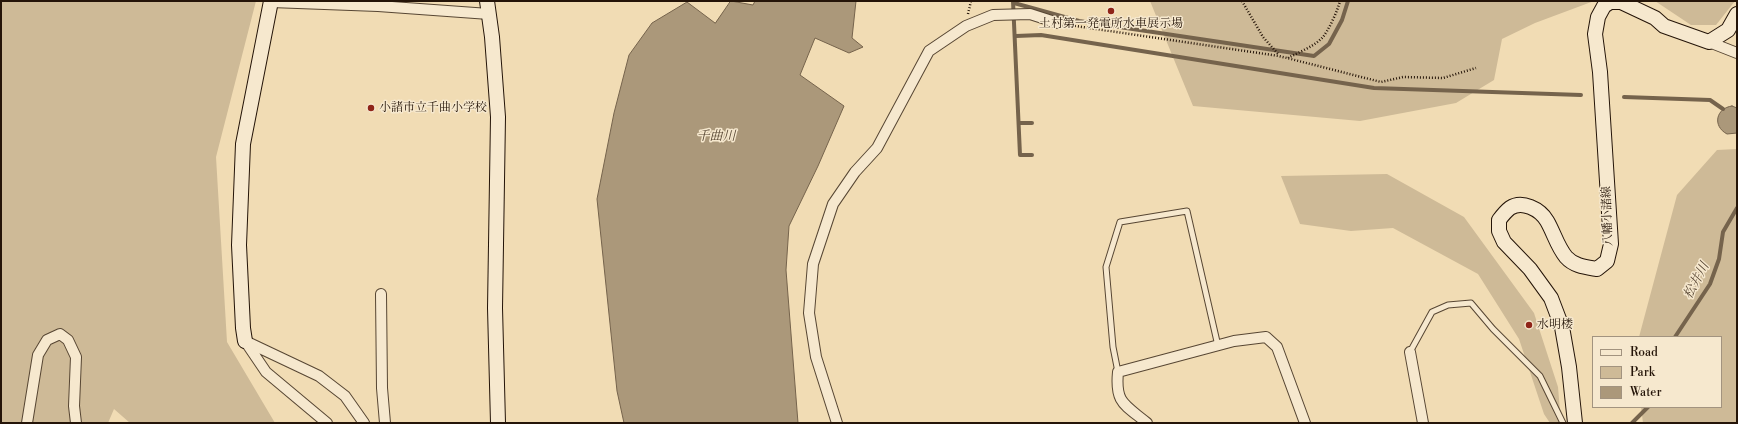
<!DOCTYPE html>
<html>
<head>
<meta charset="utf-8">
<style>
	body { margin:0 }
	#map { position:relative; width:1738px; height:424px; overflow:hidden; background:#f1dcb4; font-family:"Libre Bodoni",serif }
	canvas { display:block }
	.frame { position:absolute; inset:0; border:2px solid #241408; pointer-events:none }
	.legend { position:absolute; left:1592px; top:336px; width:130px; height:72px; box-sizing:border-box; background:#f6e8ce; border:1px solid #a2937f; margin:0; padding:5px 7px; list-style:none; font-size:12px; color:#241408 }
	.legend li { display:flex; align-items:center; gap:8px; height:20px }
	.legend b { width:20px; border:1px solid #a2937f }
</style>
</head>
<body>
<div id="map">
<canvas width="1738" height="424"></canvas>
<div class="frame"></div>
<ul class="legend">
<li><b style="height:5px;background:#f6e8ce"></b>Road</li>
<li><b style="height:11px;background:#ceba97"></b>Park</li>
<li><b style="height:11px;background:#ab987a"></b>Water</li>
</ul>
</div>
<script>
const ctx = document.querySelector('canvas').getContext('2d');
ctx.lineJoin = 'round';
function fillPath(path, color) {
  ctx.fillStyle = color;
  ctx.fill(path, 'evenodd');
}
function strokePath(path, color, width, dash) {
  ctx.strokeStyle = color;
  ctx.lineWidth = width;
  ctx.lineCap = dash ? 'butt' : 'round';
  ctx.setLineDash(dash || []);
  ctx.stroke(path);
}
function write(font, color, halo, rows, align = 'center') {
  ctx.font = font + ' "Libre Bodoni","Noto Serif JP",serif';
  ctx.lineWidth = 3;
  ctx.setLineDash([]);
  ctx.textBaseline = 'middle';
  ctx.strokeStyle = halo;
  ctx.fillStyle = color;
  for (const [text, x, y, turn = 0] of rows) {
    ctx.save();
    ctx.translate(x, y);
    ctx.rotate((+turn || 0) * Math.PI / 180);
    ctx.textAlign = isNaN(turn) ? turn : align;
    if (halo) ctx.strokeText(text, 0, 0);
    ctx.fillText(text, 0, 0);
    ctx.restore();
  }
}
fillPath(new Path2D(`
	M1,1h255l-40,156 11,185 48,81h-145l-16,-14 -6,14h-107z
	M1150,1h444l-59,22 -33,16 -8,41 -38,23 -96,18 -167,-15z
	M1655,1h80l-19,24h-25z
	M1737,149v274h-94l-2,-16h80v-70h-82l38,-142 40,-45z
	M1387,174l77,43 70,96 24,74 3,36h-11l-6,-9 -25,-75 -41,-65 -85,-46 -42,3 -51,-7 -19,-48z`), '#ceba97');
const water = new Path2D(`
	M731,1l22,4 2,-4h101l-4,37 11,9 -14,6 -34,-15 -15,37 44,31 -26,60 -29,60 -3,44 12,153h-174l-7,-32 -20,-192 17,-86 15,-58 23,-32 35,-21 28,21z
	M1732,106l5,2v25l-10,1c-15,-8 -11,-26 5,-28z`);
fillPath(water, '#ab987a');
strokePath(water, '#75634c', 1);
strokePath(new Path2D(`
	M1013,1l7,154h12
	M1014,3l65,18 235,35 15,-12 13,-24 6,-19
	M1016,36l25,-1 333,53 207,7
	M1624,97l86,3 13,9
	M1019,123h13
	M1675,337l35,-53 9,-25 4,-27 14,-24
	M1632,423l16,-16`), '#75634c', 4);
const lane = new Path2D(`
	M1410,352l22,-40 16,-7 23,-2 22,26 47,47 23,47
	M1118,372l-5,-25 -7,-80 14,-45 67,-11 31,135`);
const street = new Path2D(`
	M271,2l107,4 111,8
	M1709,42l28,11
	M381,294l1,94 3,35
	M245,341l74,35 26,20 19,27
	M245,341l21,31 61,51
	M1410,352l13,71
	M27,423l11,-68 9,-15 13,-6 8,6 8,17 -2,49 2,17
	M837,423l-21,-66 -7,-44 4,-49 20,-60 22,-32 22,-24 52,-97 37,-25 27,-11 37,-1 28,9
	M1147,423c-23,-19 -32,-20 -29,-51l116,-31 32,-4 11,10 28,76`);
const secondary = new Path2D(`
	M487,1l5,36 6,80 -3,191 3,115
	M245,341l-2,-13 -4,-83 4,-101 28,-143
	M1575,423l-6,-56 -7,-40 -11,-29 -21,-29 -26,-27 -5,-11v-11c3,-4 7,-9 11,-12 12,-8 30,1 37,13 7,12 10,25 19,36 8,9 19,10 31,12l10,-8 4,-17 -11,-172 -5,-38 3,-17 6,-11 6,-4h11l34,16 9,8 45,16 19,-12 9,-16`);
strokePath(lane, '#574633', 7);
strokePath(street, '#574633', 12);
strokePath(secondary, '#241408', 16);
strokePath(new Path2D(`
	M1242,1l21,36 16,18
	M968,14l3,-13
	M1069,25l210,31 102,26 22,-5 40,1 33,-10
	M1288,58c11,-6 25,-11 34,-20 6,-6 16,-28 18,-37`), '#241408', 2.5, [1, 2]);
strokePath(lane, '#f6e8ce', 5);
strokePath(street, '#f6e8ce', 10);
strokePath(secondary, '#f6e8ce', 14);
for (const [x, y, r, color] of [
	[1111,11,4,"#8f2418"],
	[371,108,4,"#8f2418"],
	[1529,325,4,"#8f2418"]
]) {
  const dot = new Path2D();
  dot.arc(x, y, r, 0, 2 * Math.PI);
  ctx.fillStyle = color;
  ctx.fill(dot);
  strokePath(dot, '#f6e8ce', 1.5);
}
write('12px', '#241408', '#f6e8ce', [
	["土村第一発電所水車展示場",1111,24,"center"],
	["小諸市立千曲小学校",379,108],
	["水明楼",1537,325]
], 'left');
write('12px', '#241408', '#f6e8ce', [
	["八幡小諸線",1608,216,-92]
]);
write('italic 13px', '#5a4936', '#f6e8ce', [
	["千曲川",716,137],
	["松井川",1697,281,-62]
]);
</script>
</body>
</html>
